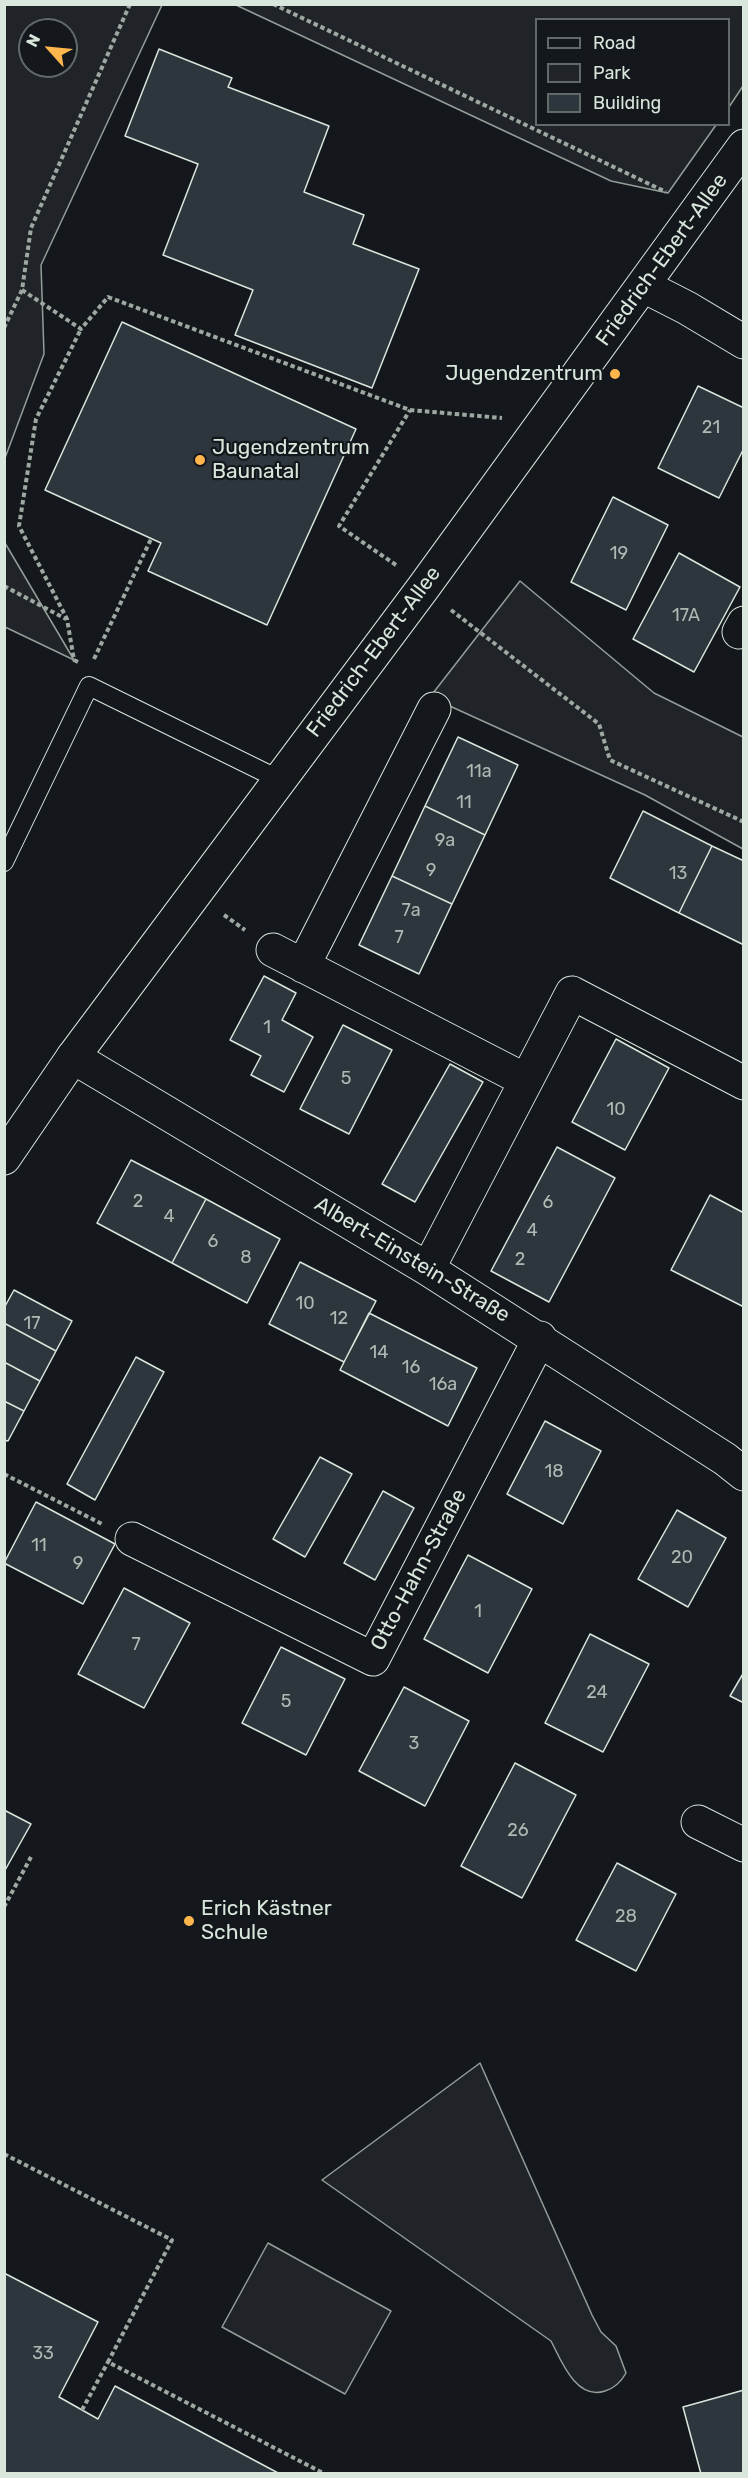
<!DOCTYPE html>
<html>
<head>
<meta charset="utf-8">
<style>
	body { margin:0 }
	#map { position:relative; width:748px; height:2478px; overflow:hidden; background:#14181c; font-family:Rubik,sans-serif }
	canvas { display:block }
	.frame { position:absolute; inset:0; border:6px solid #d8e6dc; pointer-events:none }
	.legend { position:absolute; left:535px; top:18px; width:195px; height:108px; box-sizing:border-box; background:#14181c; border:2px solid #626a69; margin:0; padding:8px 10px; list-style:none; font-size:18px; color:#d8e6dc }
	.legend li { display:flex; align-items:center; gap:12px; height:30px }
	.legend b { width:30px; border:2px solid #626a69 }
	.north { position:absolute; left:18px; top:18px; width:60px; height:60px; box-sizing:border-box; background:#14181c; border:2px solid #626a69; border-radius:50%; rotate:297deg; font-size:16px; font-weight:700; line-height:24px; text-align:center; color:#d8e6dc }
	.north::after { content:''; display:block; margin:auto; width:21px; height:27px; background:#ffb74d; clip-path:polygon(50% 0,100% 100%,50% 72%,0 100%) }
</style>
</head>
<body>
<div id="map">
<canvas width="748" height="2478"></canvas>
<div class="frame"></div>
<ul class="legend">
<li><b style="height:8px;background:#14181c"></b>Road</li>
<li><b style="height:16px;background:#202428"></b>Park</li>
<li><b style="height:16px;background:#2c363c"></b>Building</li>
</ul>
<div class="north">N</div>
</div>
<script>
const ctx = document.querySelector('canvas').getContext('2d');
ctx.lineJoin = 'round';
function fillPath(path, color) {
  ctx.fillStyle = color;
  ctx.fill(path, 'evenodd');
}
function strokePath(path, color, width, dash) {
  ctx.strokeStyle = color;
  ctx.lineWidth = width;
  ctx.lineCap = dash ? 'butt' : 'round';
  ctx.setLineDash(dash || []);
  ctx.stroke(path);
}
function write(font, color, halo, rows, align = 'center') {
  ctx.font = font + ' Rubik,sans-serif';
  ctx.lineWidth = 4.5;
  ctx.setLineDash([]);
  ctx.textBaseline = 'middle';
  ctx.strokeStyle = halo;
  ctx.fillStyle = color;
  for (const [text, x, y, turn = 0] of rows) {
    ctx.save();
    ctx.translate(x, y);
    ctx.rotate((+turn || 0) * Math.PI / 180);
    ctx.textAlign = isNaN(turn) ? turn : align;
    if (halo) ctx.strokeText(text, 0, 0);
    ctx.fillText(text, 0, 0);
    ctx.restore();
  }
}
const green = new Path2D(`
	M4,5h158l-121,260 3,89 -39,104zM30,30h36v36h-36z
	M236,5h507v81l-14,21 -1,-87h-192v104l180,1 -48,68 -57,-12z
	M5,543l69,117 -69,-33z
	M520,581l134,112 89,44v112l-98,-54 -215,-98z
	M480,2063l112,252 9,17 15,14 10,27c-5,9 -11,15 -21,18 -29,10 -44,-31 -54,-50l-229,-161z
	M268,2243l123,68 -46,83 -123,-67z`);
fillPath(green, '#202428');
strokePath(green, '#939e99', 1.5);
const building = new Path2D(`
	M159,49l73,29 -4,9 101,39 -25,66 60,23 -11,29 66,25 -47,119 -137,-53 18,-45 -90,-35 35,-91 -73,-28z
	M122,322l234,107 -89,196 -119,-54 13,-28 -116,-53z
	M698,386l46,22v40l-25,50 -61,-30z
	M613,497l55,28 -42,85 -55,-28z
	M679,553l61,34 -46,85 -61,-33z
	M458,737l60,28 -33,70 -60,-29z
	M425,806l60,29 -33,69 -60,-28z
	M643,811l69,35 -33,67 -69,-35z
	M712,846l32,15v84l-65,-32z
	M392,876l60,28 -33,70 -60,-29z
	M264,976l32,17 -14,27 31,17 -29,55 -33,-17 10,-19 -31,-16z
	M343,1025l49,25 -43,84 -49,-25z
	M616,1039l53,29 -44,82 -53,-28z
	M450,1064l33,18 -68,120 -33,-18z
	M557,1147l58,31 -66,124 -58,-31z
	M131,1160l75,39 -34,64 -75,-40z
	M710,1195l34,18v94l-73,-37z
	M206,1199l74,40 -33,64 -75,-40z
	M300,1262l76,39 -32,61 -75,-38z
	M14,1290l58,31 -16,30 -52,-28v-15z
	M369,1313l108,55 -29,58 -108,-56z
	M4,1323l52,28 -16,30 -36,-19z
	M136,1357l28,15 -69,128 -28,-16z
	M4,1362l36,19 -16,30 -20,-10z
	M4,1401l20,10 -16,30 -4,-1z
	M545,1421l56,30 -38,73 -56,-30z
	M320,1457l32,17 -47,83 -32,-18z
	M383,1491l31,17 -39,72 -31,-17z
	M36,1502l79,42 -32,60 -79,-41z
	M677,1510l49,28 -38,69 -50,-28z
	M468,1555l64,34 -44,84 -64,-34z
	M124,1588l66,35 -46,85 -66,-34z
	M590,1634l59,30 -46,88 -58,-29z
	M281,1647l64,32 -39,76 -64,-32z
	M744,1672v31l-14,-7z
	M404,1687l65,34 -44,85 -66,-35z
	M515,1763l61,32 -54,103 -61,-32z
	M4,1810l27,14 -27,48z
	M617,1863l59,31 -40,77 -60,-31z
	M4,2273l94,49 -39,75 39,22 17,-33 165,88h-276z
	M744,2390v84h-43l-18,-67z`);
fillPath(building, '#2c363c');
strokePath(building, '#d8e6dc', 1.5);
const lane = new Path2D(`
	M4,862l85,-176 189,93`);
const street = new Path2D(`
	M644,286l43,22 57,34
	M739,632l5,-9
	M273,950l252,130
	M303,966l131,-257
	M73,1057l355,212 297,190 19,15
	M428,1269l144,-276 172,90
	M132,1539l241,120 167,-321
	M698,1822l46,23`);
const secondary = new Path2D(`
	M4,1158l69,-101 350,-469 321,-442`);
strokePath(lane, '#d8e6dc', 20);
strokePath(street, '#d8e6dc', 35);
strokePath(secondary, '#d8e6dc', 35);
strokePath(new Path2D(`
	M130,4l-99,224 -9,62 59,39 27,-32 302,113 92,8
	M273,4l393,188
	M4,328l18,-38
	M396,565l-57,-39 71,-116
	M4,586l62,33
	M451,610l148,114 11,36 134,62
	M94,659l57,-120
	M78,662l-4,-2 -7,-41 -48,-93 17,-107 45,-90
	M224,915l21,15
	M4,1474l98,50
	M4,1907l27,-50
	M4,2154l168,86 -64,122 217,112
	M82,2410l26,-48`), '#9da8a2', 4, [4.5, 3]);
strokePath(lane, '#14181c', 18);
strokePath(street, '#14181c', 33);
strokePath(secondary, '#14181c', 33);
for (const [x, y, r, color] of [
	[615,374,6,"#ffb74d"],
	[200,460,6,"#ffb74d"],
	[189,1921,6,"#ffb74d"]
]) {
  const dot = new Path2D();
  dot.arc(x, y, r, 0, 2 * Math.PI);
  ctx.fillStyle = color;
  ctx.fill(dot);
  strokePath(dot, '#14181c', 2);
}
write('18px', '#adbab4', null, [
	["21",711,428],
	["19",619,554],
	["17A",686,616],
	["11a",479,772],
	["11",464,803],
	["9a",445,841],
	["9",431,871],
	["13",678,874],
	["7a",411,911],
	["7",399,938],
	["1",267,1028],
	["5",346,1079],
	["10",616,1110],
	["2",138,1202],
	["6",548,1203],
	["4",169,1217],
	["4",532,1231],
	["6",213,1242],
	["8",246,1258],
	["2",520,1260],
	["10",305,1304],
	["12",339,1319],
	["17",32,1324],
	["14",379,1353],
	["16",411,1368],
	["16a",443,1385],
	["18",554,1472],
	["11",39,1546],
	["20",682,1558],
	["9",78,1564],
	["1",478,1612],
	["7",136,1645],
	["24",597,1693],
	["5",286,1702],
	["3",414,1744],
	["26",518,1831],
	["28",626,1917],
	["33",43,2354]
]);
write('21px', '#d8e6dc', '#14181c', [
	["Friedrich-Ebert-Allee",662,260,-54],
	["Friedrich-Ebert-Allee",374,652,-53],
	["Albert-Einstein-Straße",412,1260,31],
	["Otto-Hahn-Straße",419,1570,-62]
]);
write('21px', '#d8e6dc', '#14181c', [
	["Jugendzentrum",603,374,"right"],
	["Jugendzentrum",212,448],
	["Baunatal",212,472],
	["Erich Kästner",201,1909],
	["Schule",201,1933]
], 'left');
</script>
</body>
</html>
